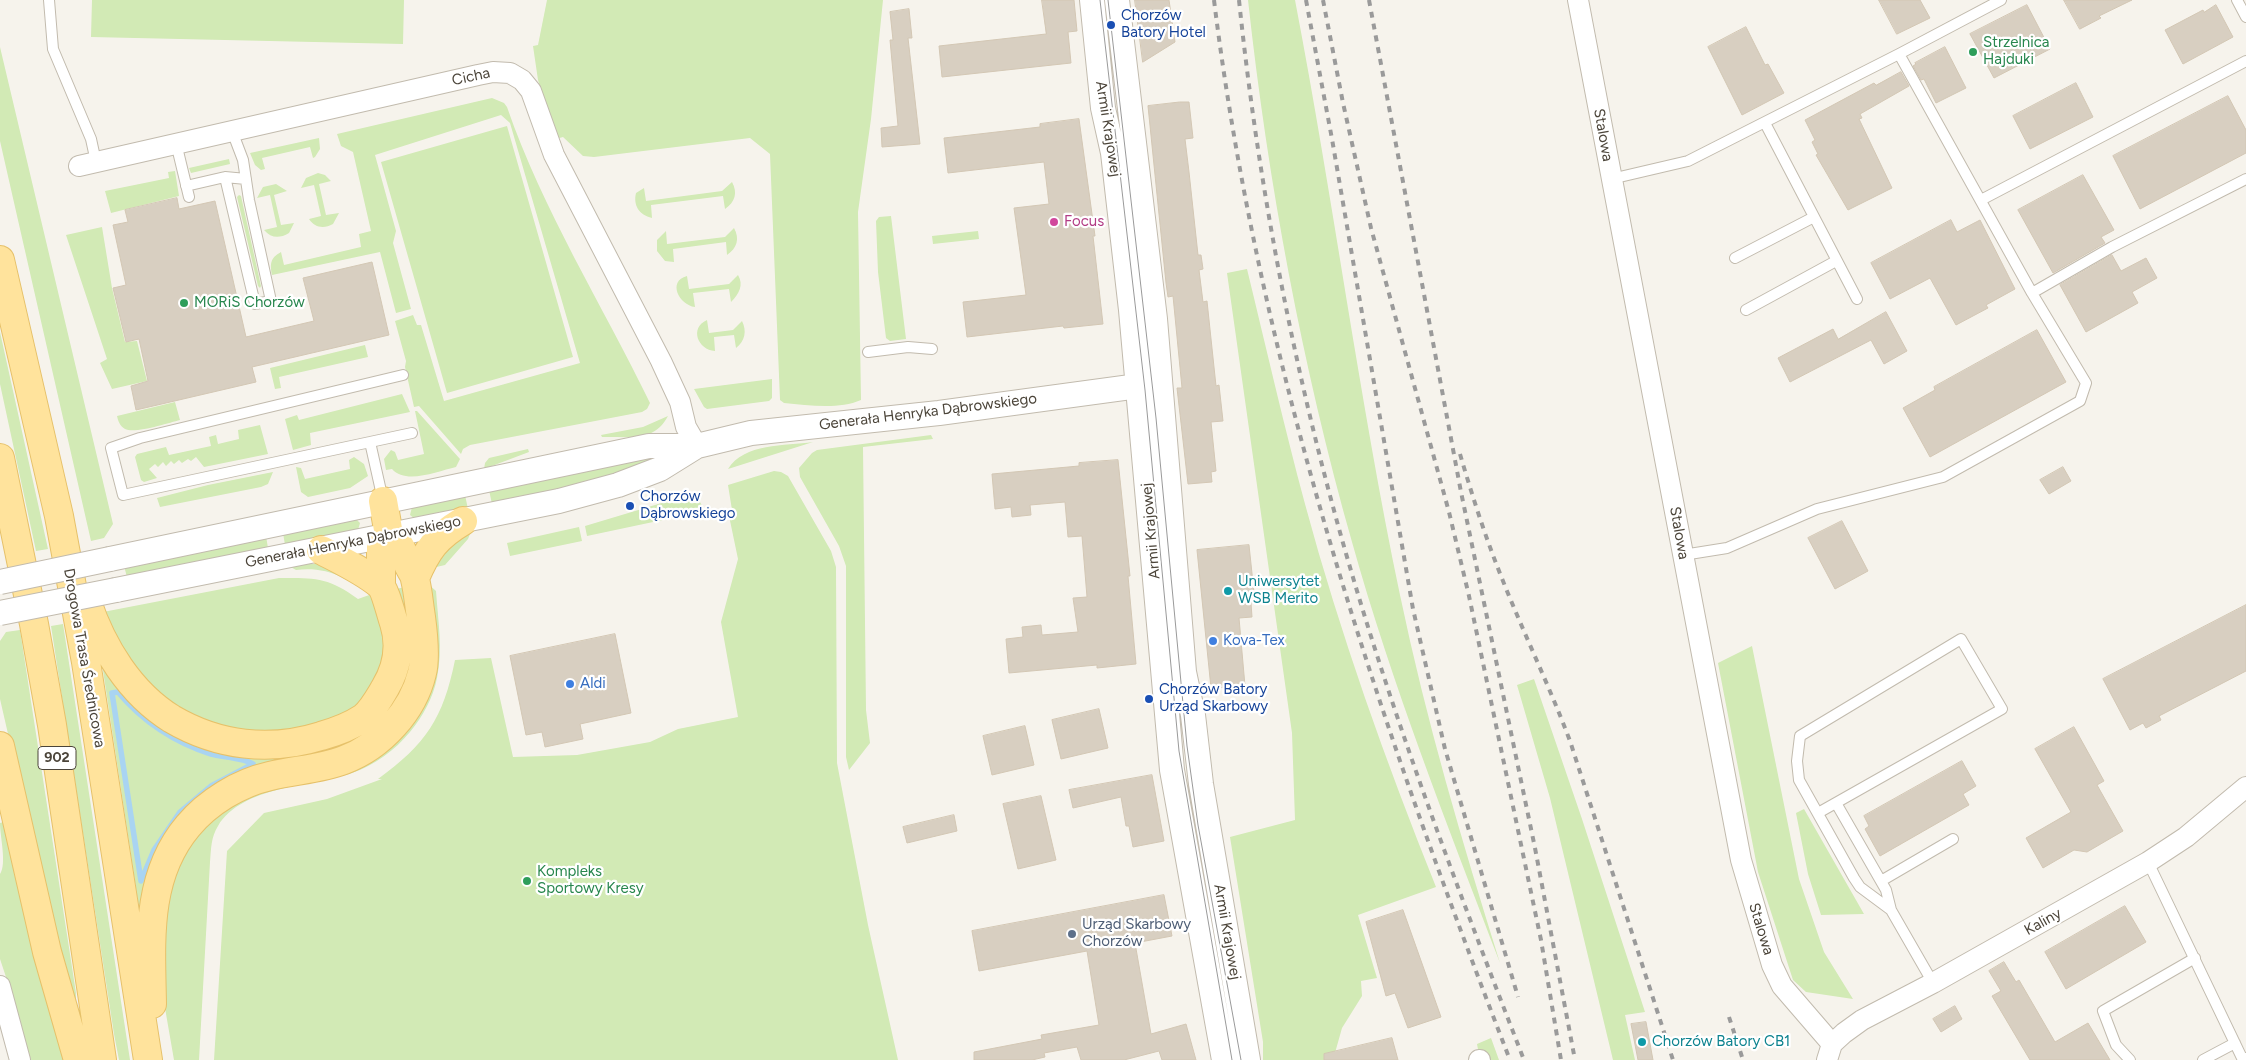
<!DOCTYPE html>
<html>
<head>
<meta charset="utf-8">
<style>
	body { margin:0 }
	canvas { display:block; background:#f6f3ec }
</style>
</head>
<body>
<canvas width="2246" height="1060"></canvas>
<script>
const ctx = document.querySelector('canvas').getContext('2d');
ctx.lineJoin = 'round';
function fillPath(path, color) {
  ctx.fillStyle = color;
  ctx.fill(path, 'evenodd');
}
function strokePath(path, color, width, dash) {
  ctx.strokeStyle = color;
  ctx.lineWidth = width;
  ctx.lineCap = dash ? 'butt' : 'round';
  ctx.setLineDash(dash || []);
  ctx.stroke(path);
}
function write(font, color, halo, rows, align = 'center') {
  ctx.font = font + ' Figtree,sans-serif';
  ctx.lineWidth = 4.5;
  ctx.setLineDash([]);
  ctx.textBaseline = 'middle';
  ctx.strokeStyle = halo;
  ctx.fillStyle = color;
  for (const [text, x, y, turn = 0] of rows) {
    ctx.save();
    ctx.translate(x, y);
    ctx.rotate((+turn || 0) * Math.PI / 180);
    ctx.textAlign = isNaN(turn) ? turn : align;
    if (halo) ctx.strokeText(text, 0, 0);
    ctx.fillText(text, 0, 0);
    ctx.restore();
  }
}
fillPath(new Path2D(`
	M92,0h312l-1,44 -312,-7z
	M547,0h336l-12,119 -13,93 3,188c-23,10 -53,5 -77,3l-4,-3 -10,-246 -20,-16 -156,19 -11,-1 -20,-19 -7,2 -18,-59 -5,-34 5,-1z
	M1248,0h47c38,198 64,398 105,595 26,125 62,247 100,368 -53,-139 -108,-278 -148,-421 -50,-177 -84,-359 -104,-542z
	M0,47l113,477 -9,14 -13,3 -91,-400z
	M492,98l12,5 3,4c36,104 95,197 143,296l-3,6 -5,3 -172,33 -7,4 -2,5 -42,-48 -5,1 -9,-40 1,-6 -11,-40 18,-6 4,10h4l23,76 136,-38 -70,-240 -9,-8 -126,40 21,76 -3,12 18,66 -15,4 -16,-61 -108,23c-2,-11 -2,-17 9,-23l3,13 77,-18 -2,-13 12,-3 -18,-79 -12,-6 -4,-12z
	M507,126l66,231 -126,36 -66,-231z
	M319,138l1,11 -5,8 -2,1 -3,-11 -48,11 3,11 -4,1 -6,-5 -5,-12z
	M229,159l1,5 -39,9 -2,-5z
	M175,171l4,25 -68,17 -6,-22 64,-13 -1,-6z
	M318,173l7,2 6,6 -12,3 7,31 13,-2 -6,11c-9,5 -18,4 -24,-5l12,-3 -7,-31 -13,3 5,-10z
	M732,182c6,11 3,20 -7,27l-2,-13 -72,9 1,13c-13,-3 -19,-13 -16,-25l8,-5 2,13 76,-10z
	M276,184l11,7 -13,4 7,30 13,-2 -5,10c-10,6 -18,5 -25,-3l13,-3 -7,-32 -13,3 6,-11z
	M239,195l2,1 20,90 -1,2 -2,-2 -21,-89z
	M891,216l15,123 -16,2 -4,-3 -8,-66 -2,-51 3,-4z
	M102,227l10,61 13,54 12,-1 10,40 -35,8 -12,-26 7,-4 -41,-124z
	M734,228c6,11 3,20 -7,27l-1,-13 -53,7 1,13 -9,-1 -8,-10v-11l9,-9 1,13 58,-7z
	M978,231l1,8 -46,5 -1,-8z
	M1247,269c19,78 37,157 58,235 35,130 81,258 131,383l-78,28 19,63 -16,3 1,15 -20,32 -9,32h-70v-18l-33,-205 65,-17 -3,-87 -65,-460z
	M738,275c6,10 1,19 -7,27l-2,-13 -36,4 2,14c-16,-2 -28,-26 -8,-31l2,13 40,-5z
	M707,320l2,13 24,-3 9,-9c5,10 3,20 -6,27l-2,-13 -20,2 1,14c-17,-1 -26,-23 -8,-31z
	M0,332l48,217 -12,2 -36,-167z
	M365,345l3,12 -89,20 2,11 -6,1 -5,-21z
	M772,379v19l-3,3 -62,8 -3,-2 -10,-18z
	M402,394l8,18 -100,21 1,12 -18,5 -8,-31 12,-4 2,5z
	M175,402l5,18c-12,3 -45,14 -55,9 -5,-3 -7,-8 -8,-13z
	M415,411h2l43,48 -4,8c-18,4 -50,18 -64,2l-6,1 -2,-11 7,-9 4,2 3,8 26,-6z
	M668,416c-14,27 -40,20 -66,21l-1,-2 42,-8z
	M260,425l8,29 -64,13 -8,-10 -5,4 -3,-2 -6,4 -3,-3 -5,4 -3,-3 -5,5 -3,-4 -5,5 -3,-3 -6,5 8,9 -13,4 -3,-2 -6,-23 2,-3 29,-7 3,8 42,-9 -2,-9 7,-2 2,9 21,-5 -1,-9z
	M931,435l2,4 -70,8 3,263 4,33 -21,27 -3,-13v-191l-7,-20 -39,-69 -1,-9 13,-15 5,-3z
	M813,442l-85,27c16,-26 57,-23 85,-27z
	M528,449l1,3 -45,17 1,-6 4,-5z
	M654,456l3,4 -78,25 -87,19 -3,-14z
	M354,457l10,7 4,12 -18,12 -42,9 -7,-5 -5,-25 5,1 4,11 45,-10 -1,-9z
	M774,471l7,1 7,4 43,75 5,16 1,196 31,162 30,135h-684l13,-209 37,-38 63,-14 55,-20h-4c48,-35 65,-60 77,-119l36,-2 22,99 64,-2 73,-13 28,-13 60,-12 -17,-95 17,-63 -10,-48 4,-1 -4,-25z
	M273,472l-5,12 -7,3 -101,20 -3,-9 51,-13z
	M695,493l10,18 -118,25 -2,-10z
	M465,495l3,14 -53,10 -5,-4 2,-8z
	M356,519l4,4 -2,7 -73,15 -2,-12z
	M579,527l3,14 -72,15 -3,-13z
	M472,529l-4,10 -23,26 -17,4 4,-10z
	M266,536l2,12 -141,29 -3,-11z
	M299,564h21l42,20c-9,1 -11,-2 -19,-6 -15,-8 -31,-10 -47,-8l-7,-4z
	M279,578c36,0 49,-1 79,21l14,-5 12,19 5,49 -34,50 -64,25 -96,-13 -63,-51 -29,-61z
	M427,583l9,8c2,29 7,58 1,87 -4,20 -14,38 -27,54 -15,18 -35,33 -58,41 -40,13 -110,13 -134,53 -7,11 -7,23 -8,36l-11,198h-25l-13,-75 9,-118 56,-65 176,-73z
	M405,587l7,33 -3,60 -20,37 -40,29 -108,30 -100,132h-2l-37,-244 100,82 174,-28 20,-129z
	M63,624l67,436h-11l-5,-26 -63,-408z
	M20,630l56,363v8l-7,-1 -69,-301v-58l6,-9z
	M1752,646l47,233 25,73 29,47 -47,-7 -13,-12 -35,-108 -40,-209z
	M1534,679l48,140 63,193 -20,3 10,45h-22l-63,-262 -33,-113z
	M1804,809l60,105 -43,1 -13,-41 -12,-61z
	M7,821l60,239h-38l-16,-62 -13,-39v-85c7,-10 0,-37 0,-51z
	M1491,1038l8,22h-19l-3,-16z`), '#d2eab5');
strokePath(new Path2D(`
	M118,692c24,29 57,51 93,62 11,3 34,4 42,10l-42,22 -31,26 -26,38 -13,31 -29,-188z`), '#a9d4f2', 5.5);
const building = new Path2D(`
	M1042,0h32l3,31 -9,1 3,31 -129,14 -3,-31 107,-12z
	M1135,0h34l6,42 -32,20z
	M1879,0h41l10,18 -33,16z
	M2064,0h68l-33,16 2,2 -21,11z
	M2027,5l23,44 -56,29 -24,-44z
	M2216,5l17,32 -50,27 -18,-34 38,-20 1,2z
	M909,9l3,29h-4l12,106 -38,3 -1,-19 17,-2 -8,-86h3l-3,-28z
	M1746,27l19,38 3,-1 16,29 -42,22 -34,-68z
	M1945,47l21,41 -30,15 -12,-24 -3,1 -8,-14 3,-2 -1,-1z
	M1901,72l8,14 -49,28 2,4 -3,1 33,69 -44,22 -32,-55 2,-1 -6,-12 3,-2 -10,-20 69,-37 2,2z
	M2076,83l17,34 -63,32 -17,-33z
	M2228,96l18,34v23l-106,56 -27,-53z
	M1180,102h9l4,36 -8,1 4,33 9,83h3l2,14 -4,1 4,32 4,-1 9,85 3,-1 4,36 -12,1 5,49 -5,1 1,10 -24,2 -11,-96h5l-9,-92 -5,1 -2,-14 -18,-177z
	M1079,119l16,117h-2l10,88 -39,4 -1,-2 -96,11 -4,-35 63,-7 -12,-87 35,-4 -5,-42 -96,11 -4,-35 96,-11v-3z
	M2083,175l31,55 -13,7 4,6 -52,30 -35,-63z
	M177,198l2,11 36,-8 31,136 68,-16 -11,-43 69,-16 17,73 -137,32 4,15 -120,28 -5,-24 17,-5 -9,-42 -13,3 -13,-54 13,-3 -13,-60 15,-3 -3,-12z
	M1951,220l6,12 23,-12 35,69 -29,16 2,3 -32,17 -26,-47 -40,21 -19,-36z
	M2112,255l9,16 25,-13 11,20 -25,14 6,11 -52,29 -26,-47z
	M1886,312l21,39 -23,13 -13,-24 -81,42 -12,-24 55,-29 5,10z
	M2037,330l29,52 -136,75 -27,-49 32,-18 -1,-3z
	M1118,460l12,116h-2l8,88 -39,4v-3l-88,8 -3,-34 17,-2 -1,-10 19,-2 1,10 36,-3 -5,-34 14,-1 -5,-61 -14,1 -3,-35 -35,3 1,10 -19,2 -1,-10 -16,2 -3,-35 87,-8v-3z
	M2063,467l8,14 -22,13 -9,-14z
	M1842,521l26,50 -33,18 -27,-51z
	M1249,545l6,57 -4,1 1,14 -13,1 6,68 -34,2 -14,-138z
	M2246,605v66l-87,45 2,4 -15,8 -3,-5 -13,7 -27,-51z
	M615,634l16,79 -51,11 3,15 -38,8 -3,-15 -16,3 -16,-79z
	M1099,709l9,39 -47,11 -9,-39z
	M1025,726l9,39 -42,10 -9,-39z
	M2074,727l30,54 -7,4 26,46 -36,21 -13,-2 -31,18 -17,-30 45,-26 -36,-63z
	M1962,761l14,25 -13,8 6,11 -89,51 -15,-27 4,-3 -5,-10z
	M1152,775l12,66 -31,6 -4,-21h-3l-5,-29 -48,11 -4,-18z
	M1041,796l15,64 -38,9 -15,-65z
	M954,815l3,16 -50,12 -4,-16z
	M1164,895l8,41 -37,7 16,91 35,-10 10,36h-34l-3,-9 -35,9h-43l-4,-13 -33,6 1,4 -13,3h-58v-8l68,-13 -1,-4 58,-10 -12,-74 -108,20 -7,-40z
	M2125,906l21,36 -80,47 -21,-37z
	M1403,910l38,107 -33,11 -13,-35 -9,3 -20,-74z
	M2004,962l12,20 3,-2 36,62 33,-19 22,37h-80l-38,-64 9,-5 -12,-20z
	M1955,1006l7,13 -21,13 -8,-13z
	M1646,1022l7,38h-15l-7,-36z
	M1392,1038l6,22h-74v-6z`);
fillPath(building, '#d8cfc1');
strokePath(building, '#d3c7b4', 1);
const service = new Path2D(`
	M49,0l4,49 38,90 5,23
	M2237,0l9,17
	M1765,123l92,176
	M176,143l13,54
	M225,177l30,127 16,-3 -22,-101 -6,-40 -11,-29
	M1611,179l77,-18 211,-107 102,-54
	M186,186l39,-9 21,2
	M1981,200l265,-139
	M1735,258l79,-41
	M2032,293l80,-46 134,-68
	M1746,310l90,-49
	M868,352l40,-5 24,2
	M403,375l-263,63 -29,10 12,47 289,-62
	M370,442l13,58
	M1683,555l44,-7 90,-39 126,-32 137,-76 6,-18 -54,-90 -133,-239
	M1836,803l50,87 5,20
	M1818,813l184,-104 -41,-70 -161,97 -3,25 2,19 55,98 6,9 31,23 42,73
	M2148,862l95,198 3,-2
	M1881,881l72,-42
	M2130,1060l-14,-15 -13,-34 92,-53
	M2203,1060l32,-17`);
const minor = new Path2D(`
	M1578,0l163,860 31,105 10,21 50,58
	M79,166l399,-91 15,-3 17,1 12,7 9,11 23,64 107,206 19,41 6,25 11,19
	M0,986l20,74
	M1479,1060h1
	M1827,1060l5,-16 12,-11 18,-13 71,-37 215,-121 38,-25 60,-50`);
const tertiary = new Path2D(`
	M1092,0l11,108 10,45 18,157 41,460 52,290
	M1117,0l38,319 29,353 9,43 8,69 47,276
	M110,559l539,-113h48l54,-13 188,-20 214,-29
	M116,590l443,-89 59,-16 42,-16 37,-23`);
const primary = new Path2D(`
	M0,260l59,256 27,146 62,398
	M0,458l34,166 18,101 50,335
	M415,578c12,-28 21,-41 48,-57
	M381,586v-39l8,-12
	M87,602c15,45 43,91 85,117 46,27 98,33 149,17 14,-4 30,-10 42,-18 9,-7 16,-20 22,-30 12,-20 16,-43 9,-65 -3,-9 -9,-34 -15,-39 -17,-14 -39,-24 -58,-34
	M0,746l47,206 31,108
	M152,1004c-1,-62 -7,-127 36,-178 20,-24 51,-43 82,-50 25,-6 51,-7 74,-16 37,-14 69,-49 78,-87 4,-15 1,-41 -1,-56 -2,-12 -3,-26 -6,-38 -1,-6 -6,-11 -8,-17 -7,-13 -4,-17 -18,-27l-6,-34`);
strokePath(service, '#c2bbae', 12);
strokePath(minor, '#c2bbae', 22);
strokePath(tertiary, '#c2bbae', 26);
strokePath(primary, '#e6c16a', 30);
strokePath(service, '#fff', 10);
strokePath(minor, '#fff', 20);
strokePath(tertiary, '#fff', 24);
strokePath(primary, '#ffe39c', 28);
strokePath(new Path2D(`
	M1100,0l45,390 34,361 53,309
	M1108,0l48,418 31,328 11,79 43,235`), '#9a9a9a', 1);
strokePath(new Path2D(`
	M1214,0c45,366 163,717 296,1060
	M1239,0c19,183 54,366 104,543 50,176 115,347 181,517
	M1306,0l26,139 81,470 32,140 73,248
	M1323,0l20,103 28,125 78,284 20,84 72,344 20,120
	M1369,0l92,492 74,356 40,212
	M1460,454c12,41 25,82 41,122 22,56 48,109 69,165l103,319
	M1729,1017l14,43`), '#9a9a9a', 4, [6, 6]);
const tertiaryBridge = new Path2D(`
	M0,582l110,-23
	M0,613l116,-23`);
strokePath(tertiaryBridge, '#c2bbae', 26, []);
strokePath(tertiaryBridge, '#fff', 24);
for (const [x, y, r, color] of [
	[1111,25,5,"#1a4fb4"],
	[1973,52,5,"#2e9e5b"],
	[1054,222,5,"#d1479c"],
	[184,303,5,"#2e9e5b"],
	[630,506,5,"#1a4fb4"],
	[1228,591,5,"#0f9aa8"],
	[1213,641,5,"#3f7fe0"],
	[570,684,5,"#3f7fe0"],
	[1149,699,5,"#1a4fb4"],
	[527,881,5,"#2e9e5b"],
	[1072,934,5,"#5c6f8a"],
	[1642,1042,5,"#0f9aa8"]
]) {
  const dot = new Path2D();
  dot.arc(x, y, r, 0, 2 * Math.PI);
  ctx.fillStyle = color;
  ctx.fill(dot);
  strokePath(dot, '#fff', 2);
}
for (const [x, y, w] of [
	[57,758,38]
]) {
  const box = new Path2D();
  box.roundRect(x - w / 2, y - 11.5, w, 23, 4);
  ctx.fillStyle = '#fff';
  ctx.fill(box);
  strokePath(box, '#4b4439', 1);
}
write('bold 14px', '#4b4439', null, [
	["902",57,758]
]);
write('15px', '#164399', '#fff', [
	["Chorzów",1121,16],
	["Batory Hotel",1121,33],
	["Chorzów",640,497],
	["Dąbrowskiego",640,514],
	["Chorzów Batory",1159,690],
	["Urząd Skarbowy",1159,707]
], 'left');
write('15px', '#27864d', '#fff', [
	["Strzelnica",1983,43],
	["Hajduki",1983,60],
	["MORiS Chorzów",194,303],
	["Kompleks",537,872],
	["Sportowy Kresy",537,889]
], 'left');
write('15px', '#4b4439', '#fff', [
	["Cicha",471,77,-12],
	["Armii Krajowej",1108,129,81],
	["Stalowa",1603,135,80],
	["Generała Henryka Dąbrowskiego",928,412,-7],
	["Armii Krajowej",1151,531,-95],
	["Stalowa",1679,533,80],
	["Generała Henryka Dąbrowskiego",353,542,-11],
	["Drogowa Trasa Średnicowa",84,658,80],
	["Kaliny",2043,922,-29],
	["Stalowa",1761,929,73],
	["Armii Krajowej",1227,932,80]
]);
write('15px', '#b23c85', '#fff', [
	["Focus",1064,222]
], 'left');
write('15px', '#0d838f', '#fff', [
	["Uniwersytet",1238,582],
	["WSB Merito",1238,599],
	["Chorzów Batory CB1",1652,1042]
], 'left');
write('15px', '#366cbe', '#fff', [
	["Kova-Tex",1223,641],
	["Aldi",580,684]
], 'left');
write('15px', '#4e5e75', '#fff', [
	["Urząd Skarbowy",1082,925],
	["Chorzów",1082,942]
], 'left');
</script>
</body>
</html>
